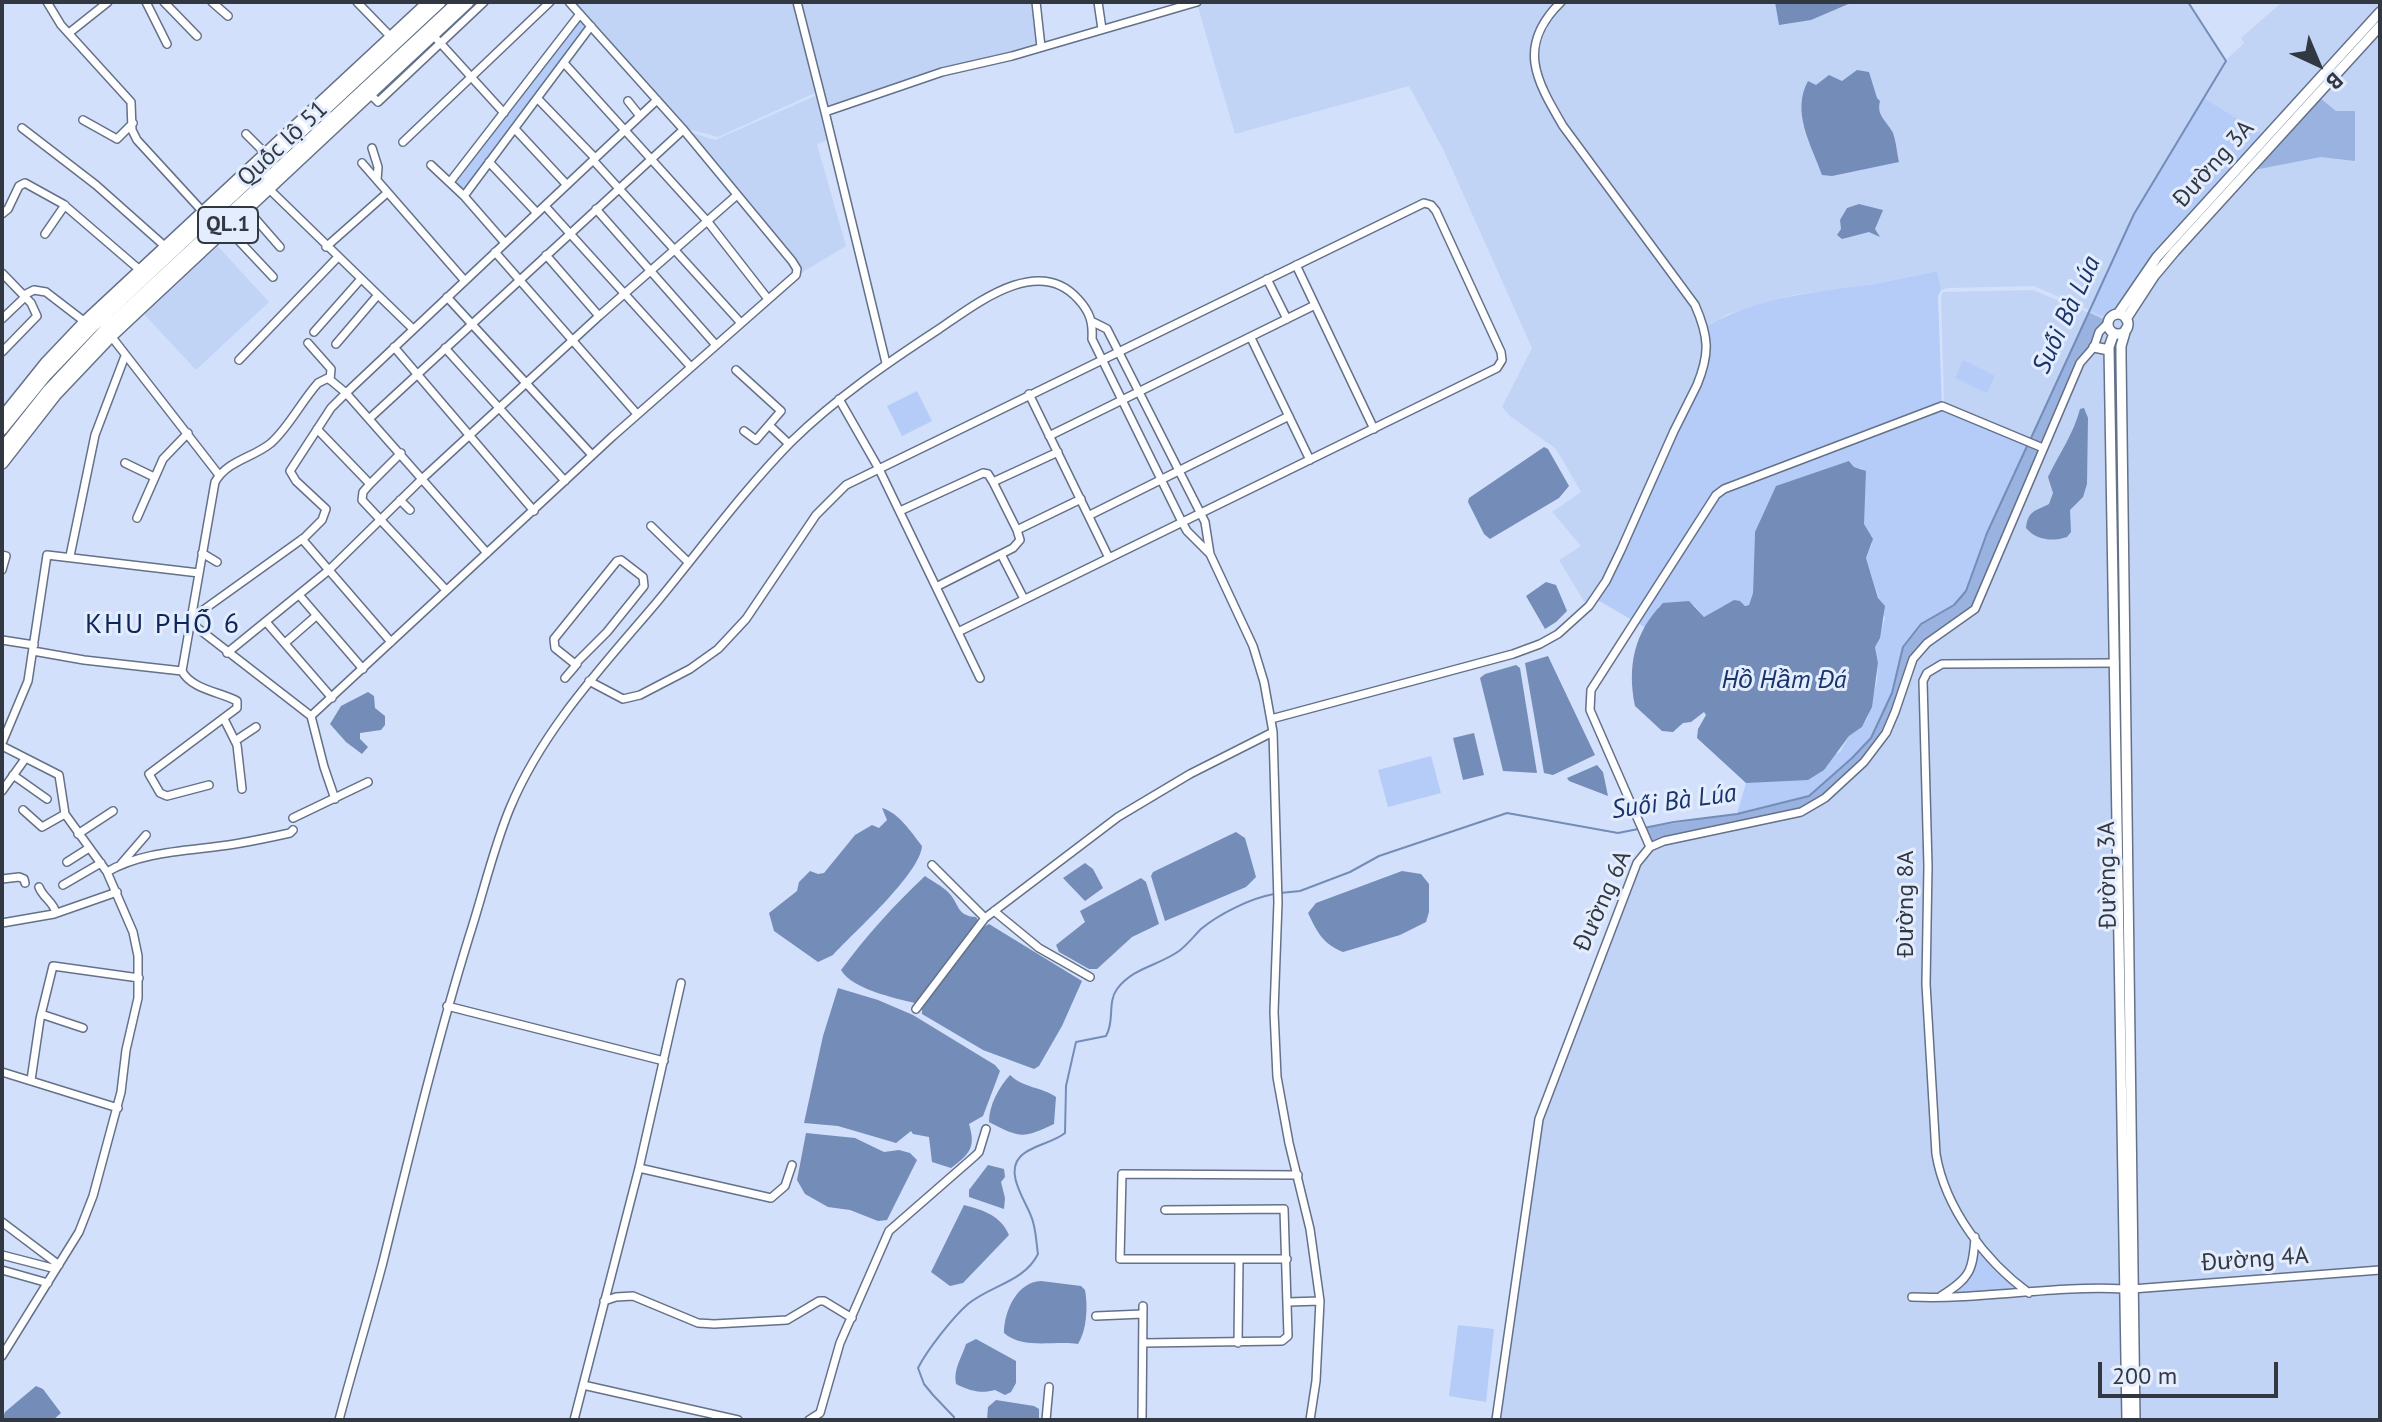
<!DOCTYPE html>
<html>
<head>
<meta charset="utf-8">
<style>
	body { margin:0 }
	#map { position:relative; width:2382px; height:1422px; overflow:hidden; background:#d2e0fb; font-family:"PT Sans",sans-serif }
	canvas { display:block }
	.frame { position:absolute; inset:0; border:4px solid #323842; pointer-events:none }
	.north { position:absolute; left:2278px; top:24px; width:80px; height:80px; -webkit-text-stroke:6px #e4edfe; paint-order:stroke; rotate:136deg; font-size:22px; font-weight:700; line-height:32px; text-align:center; color:#323842 }
	.north::after { content:''; display:block; margin:auto; width:28px; height:36px; background:#323842; clip-path:polygon(50% 0,100% 100%,50% 72%,0 100%) }
	.scale { position:absolute; left:2098px; top:1362px; width:180px; height:36px; box-sizing:border-box; border:4px solid #323842; border-top:0; padding-left:10px; font-size:24px; line-height:28px; white-space:nowrap; color:#323842; -webkit-text-stroke:6px #e4edfe; paint-order:stroke }
</style>
</head>
<body>
<div id="map">
<canvas width="2382" height="1422"></canvas>
<div class="frame"></div>
<div class="north">B</div>
<div class="scale">200 m</div>
</div>
<script>
const ctx = document.querySelector('canvas').getContext('2d');
ctx.lineJoin = 'round';
function fillPath(path, color) {
  ctx.fillStyle = color;
  ctx.fill(path, 'evenodd');
}
function strokePath(path, color, width, dash) {
  ctx.strokeStyle = color;
  ctx.lineWidth = width;
  ctx.lineCap = dash ? 'butt' : 'round';
  ctx.setLineDash(dash || []);
  ctx.stroke(path);
}
function write(font, color, halo, rows, align = 'center') {
  ctx.font = font + ' "PT Sans",sans-serif';
  ctx.lineWidth = 6;
  ctx.setLineDash([]);
  ctx.textBaseline = 'middle';
  ctx.strokeStyle = halo;
  ctx.fillStyle = color;
  for (const [text, x, y, turn = 0] of rows) {
    ctx.save();
    ctx.translate(x, y);
    ctx.rotate((+turn || 0) * Math.PI / 180);
    ctx.textAlign = isNaN(turn) ? turn : align;
    if (halo) ctx.strokeText(text, 0, 0);
    ctx.fillText(text, 0, 0);
    ctx.restore();
  }
}
fillPath(new Path2D(`
	M572,2h222l23,90 -99,45 -34,-9z
	M799,2h235l5,44 -212,64z
	M1205,2h353l-24,36 -3,11 1,20 11,27 150,211 10,20v37l-99,216 -18,25 -27,-45 22,-14 -29,-34 29,-20 -25,-43 -46,-33 -8,-9 30,-59 -89,-199 -34,-63 -174,48 -38,-130z
	M1564,2h624l38,58 18,-17 -3,-5 41,-36h98v1418h-881l41,-297 99,-259 35,-42 63,-8 72,-18 43,-38 19,-20 32,-91 70,-76 56,-131 -85,-36 -3,-108 2,-4 90,-2 54,22 2,-2 -55,-24 -86,2 -7,2 -5,-19 -61,13 -82,11 -65,19 -21,12 -10,-22 -117,-157 -33,-52 -10,-27 -2,-19 10,-22zM2205,99l57,36 -107,119 -49,64 -16,-8 44,-97z
	M817,95l13,44 -13,5 29,102 -48,29 1,-7 -112,-137 28,9z
	M214,242l55,60 -73,68 -54,-58z`), '#c2d4f5');
fillPath(new Path2D(`
	M580,18l8,8 -124,166 -11,-10z
	M2204,98l59,37 -108,119 -39,57 -10,7 -17,-8 45,-97z
	M1937,271l4,19 -3,6 4,112 86,36 -41,89 -21,58 -12,14 -15,10 -36,32 -11,46 -21,45 -19,20 -43,38 -72,18 9,-31 39,-3 55,-28 9,-16 13,-9 6,-10 9,-37 1,-17 -3,-16 10,-29 -19,-60 6,-14c-2,-7 -6,-13 -8,-20 -6,-18 7,-39 -2,-55l-8,-2 -4,-6 -95,71 -2,61 -4,12 -26,1 -19,11 -10,-12 -35,1 -13,22 -10,-6 78,-129 -8,8 -74,119 -36,-21 103,-213c9,-21 12,-38 8,-60 53,-30 109,-34 168,-42 21,-4 41,-9 62,-13z
	M2120,336l1,299h-3l-5,-288 3,-10z
	M1963,360l32,16 -8,17 -32,-15z
	M917,391l15,30 -30,15 -15,-30z
	M1431,756l10,37 -53,14 -10,-37z
	M1977,1243l45,49 -75,3c22,-15 29,-25 30,-52z
	M1458,1325l36,4 -8,73 -37,-6z`), '#b4ccf7');
fillPath(new Path2D(`
	M2320,98l16,13h19v50l-34,-4 -67,13z
	M2088,312l17,8 2,10 -26,27 -108,251 -62,49 -18,55 -9,19 -22,30 -38,35 -24,14 -149,34 -8,-16 94,-14 72,-18 43,-38 19,-20 21,-45 11,-46 18,-23 33,-19 12,-14 21,-58z`), '#99b2e0');
fillPath(new Path2D(`
	M1775,2h78l-42,18 -32,5z
	M1857,70l12,2 8,26 3,3c-4,15 7,20 13,32 3,8 4,20 6,29l-67,14 -10,-1c-11,-31 -31,-63 -14,-94l8,4 13,-10 13,6z
	M1859,204l24,6 -8,19 5,8 -11,-5 -27,7 -5,-4 4,-6 -1,-9 7,-12z
	M2084,408l4,10 -1,66 -4,13 -13,13 1,22 -4,5c-15,5 -31,3 -41,-9 2,-18 10,-17 23,-24l4,-11 -5,-16c11,-23 26,-44 32,-68z
	M1544,447l4,2 21,37 -10,12 -69,41 -6,-5 -16,-32 1,-4z
	M1849,461l5,6 12,4 -2,53 9,15 -7,19 12,40 7,8 -5,32 -5,9 3,16 -6,44 -10,20 -13,9 -25,34 -16,10 -62,3 -49,-45 1,-9 8,-14 -2,-3 -13,10 -8,1 -10,9 -11,-1 -27,-25c-8,-39 -1,-74 28,-103l26,-2 15,16 30,-17 6,1 5,5 4,-1 4,-12 2,-61 21,-46z
	M1546,582l10,3 11,26 -11,11 -11,7 -19,-33z
	M1548,656l47,99 -42,20 -9,-2 -19,-110z
	M1516,665l4,3 17,105 -34,-2 -23,-93 5,-4z
	M368,692l6,4 1,12 10,8v9l-4,5 -21,3v6l8,8 -6,7 -16,-12 -16,-18 11,-18z
	M1474,733l10,42 -21,5 -10,-42z
	M1597,765l6,7 5,24 -39,-15 -2,-3z
	M882,808c17,5 29,24 40,38 -2,28 -68,86 -89,109l-15,7 -44,-31 -5,-18 28,-22 2,-9 11,-11 8,3 6,-1 31,-38 17,-10 7,3 8,-8z
	M1236,832l9,6 11,39 -10,10 -81,34 -14,-45 2,-4z
	M1085,863l8,6 10,19 -18,13 -22,-23z
	M1402,871l19,3 8,10v28l-3,10 -26,13 -57,17c-20,-8 -26,-20 -35,-39l8,-10z
	M925,876c7,5 17,10 23,16 12,12 8,24 28,25l2,3 -63,83c-21,-5 -63,-14 -74,-33 25,-34 53,-65 84,-94z
	M1141,878l5,4 13,42 -27,13 -35,32h-8l-30,-17 -3,-7 29,-23 -5,-11z
	M989,924l93,57 -20,45 -23,40 -5,3 -51,-19 -61,-36v-6l58,-79z
	M838,988l40,12 35,15 82,50 5,6 -17,45 -14,8c7,23 1,30 -18,44l-19,-6 -3,-25 -16,-3 -2,-3 -15,12 -58,-17 -34,-3 19,-87z
	M1010,1075c13,13 32,12 46,22l-2,27c-32,15 -34,14 -65,-2 0,-17 10,-35 21,-47z
	M806,1133l49,5 29,14 15,-2 11,3 7,7 -30,60 -9,1 -28,-11 -22,-3 -23,-13 -8,-14z
	M988,1165l16,4 1,8 -4,5 4,16 -1,11 -35,-12v-7z
	M964,1205c20,5 37,11 45,30l-46,48 -13,3 -19,-14z
	M1041,1281l40,5 4,4c3,16 2,40 -7,54 -22,-4 -55,6 -74,-11 0,-22 13,-51 37,-52z
	M976,1339l40,22v22l-5,9 -6,3 -10,-5c-14,4 -25,1 -39,-6 -3,-15 6,-27 10,-40z
	M36,1386l7,3 18,24 -8,7h-51l3,-8z
	M996,1400l38,6 5,3v11h-52l1,-13z`), '#748cb8');
strokePath(new Path2D(`
	M2031,438l103,-224 92,-153 -38,-59
	M1280,893l20,-2 50,-19 29,-16 128,-43 111,20 56,-11 63,-8 72,-18 43,-38 19,-20 21,-45 11,-46 18,-23 33,-19 12,-14 21,-58 41,-89
	M954,1420v-3l-21,-22 -9,-11 -6,-16c9,-18 35,-51 50,-64 23,-19 56,-22 70,-50 -2,-13 -2,-27 -7,-38 -6,-16 -26,-43 -11,-59 9,-11 33,-14 45,-24l1,-47 10,-44 30,-6c9,-15 1,-33 11,-47 17,-22 41,-23 62,-38 8,-6 15,-15 22,-22 18,-15 50,-31 73,-35`), '#748cb8', 2);
const minor = new Path2D(`
	M47,2l14,23 70,77 1,28 5,10 67,73
	M146,2l21,42
	M164,2l33,34
	M212,2l16,14
	M357,2l34,35
	M797,2l28,110 117,-40 70,-16 185,-54
	M1036,2l5,45
	M1098,2l4,27
	M69,33l39,-31
	M433,35l71,78
	M564,63l144,159 60,77
	M369,93l9,9 106,-100
	M538,99l57,59
	M628,101l12,15
	M825,112l61,251
	M83,120l34,19 16,-16
	M22,128l74,57 72,64
	M515,129l52,56
	M246,134l19,19
	M403,142l147,-140
	M372,148l6,19 -1,13
	M593,160l147,162
	M489,162l48,51
	M362,163l103,118
	M431,165l33,31 41,47
	M450,182l130,-168
	M266,186l147,143
	M464,196l127,-170
	M545,206l145,160
	M246,208l34,39
	M596,209l119,135
	M2,214l6,-5 11,-23 6,-3 38,21 78,67
	M226,227l47,50
	M45,234l20,-29
	M326,247l61,-54
	M495,252l142,162
	M546,255l53,61
	M1296,265l78,164
	M2,273l29,30 6,13 -35,36
	M1267,279l20,40
	M24,295l10,-5 12,2 39,30
	M447,297l145,158
	M2,319l23,-22
	M1093,322l14,7 98,193 5,32 43,92 11,36 9,50 5,170 -4,110 3,65 12,66 21,86 10,72 -4,80 -6,39
	M314,332l46,-52
	M111,336l108,139
	M1251,338l59,122
	M308,343l23,26 -1,11
	M336,344l41,-48
	M394,347l140,164
	M445,348l120,133
	M239,360l98,-102
	M736,370l45,41 -25,29 -12,-9
	M1029,394l80,164
	M839,399l40,70 101,209
	M370,418l313,-288
	M770,426l19,18
	M317,429l53,55 -7,8 -1,8 84,90
	M1049,436l266,-131
	M125,463l29,14
	M993,482l24,48
	M370,484l31,-31
	M400,500l10,10
	M900,511l83,-38 5,1 5,8 65,-30
	M1090,515l199,-99
	M137,518l26,-59 25,-26
	M651,526l37,36
	M302,539l89,103
	M202,553l15,9
	M1001,554l23,45
	M2,555l4,1 -4,14
	M70,556l25,-121 30,-79
	M621,560l22,17 1,9 -37,46 -32,32 -20,-16 -1,-9 63,-78z
	M936,587l77,-39 7,-8 -3,-10 64,-31
	M300,596l63,73
	M192,618l113,-81 17,-17 4,-11 -30,-28 -6,-10 41,-63 15,-15 311,-293
	M191,623l120,93 13,51 11,32
	M267,623l65,75
	M2,640l32,5
	M285,643l31,-27
	M33,651l51,9 98,11
	M227,653l102,-83 94,-92 176,-162 138,-121
	M565,678l12,-14
	M589,681l34,18 17,-4 50,-26 28,-20 28,-30 70,-104 30,-30 578,-282 7,2 5,6 65,141 1,8 -5,8 -539,264
	M311,716l302,-280 183,-161 1,-6 -5,-8 -110,-133 -113,-126
	M224,719l13,26 5,44
	M1271,719l242,-65 27,-10 18,-10 31,-28 17,-25 15,-31 53,-119 23,-46c13,-32 12,-48 -2,-80l-132,-179c-27,-46 -47,-80 -2,-124
	M235,741l21,-14
	M2,743l26,-62 19,-126 152,18
	M2,746l57,29 6,39 42,58 26,60 5,24v42l-12,52 -5,42 -28,104 -14,36 -77,124
	M13,775l34,24
	M209,785l-42,11 -7,-3 -11,-19 88,-66v-7c-17,-9 -46,-12 -55,-30l33,-189c13,-22 38,-24 56,-39 18,-16 30,-41 47,-60l10,-5 18,15 141,160
	M2,791l23,-32
	M23,810l19,17 23,-13
	M293,818l75,-36
	M78,834l35,-23
	M1650,847l-60,-137 1,-20 125,-195 8,-6 218,-83 101,42
	M67,862l22,-14
	M121,864l25,-29
	M932,865l53,53 133,-101 72,-43 83,-42
	M107,872c37,-22 86,-21 128,-28 18,-3 37,-7 55,-11l3,-3
	M2,879l17,-2 5,2 1,4
	M63,885l38,-22
	M39,887c4,11 14,14 17,26
	M994,911l45,37 51,29
	M2,923l52,-9 63,-22
	M447,1006l217,55
	M916,1009l69,-91
	M41,1014l42,14
	M2,1072l116,36
	M31,1080l9,-61 13,-53 86,12
	M639,1168l132,30 14,-12 7,-21
	M2,1222l57,43
	M2,1255l54,14
	M1287,1259h-167l2,-85 176,1
	M2,1270l46,13
	M2132,1289l248,-19
	M2029,1293c-44,-32 -84,-85 -93,-139l-10,-170 2,-118 -5,-185 4,-8 15,-9 173,-1
	M1941,1296c29,-18 32,-25 34,-59
	M1912,1297c71,3 142,-12 212,-8
	M604,1301l12,-4 17,-1 65,27 16,1 73,-4 32,-19h5l28,17
	M1288,1302l32,-1
	M1096,1316l47,-2
	M1143,1343l139,-2 6,-5 -4,-127 -119,1
	M1238,1343l1,-83
	M583,1385l155,35
	M339,1420c14,-53 30,-105 44,-158 27,-109 53,-218 86,-325 14,-43 24,-88 41,-129 33,-79 92,-141 147,-206 44,-53 85,-110 134,-160 45,-44 96,-79 148,-113 37,-25 99,-75 139,-30 12,13 15,23 14,40l90,183 5,9 23,23
	M574,1420l65,-252 42,-185
	M809,1420l11,-7 20,-70 49,-112 86,-75 4,-4 7,-23
	M1046,1420l3,-33
	M1142,1420l1,-114
	M1496,1420l43,-301 98,-256 13,-16 14,-6 137,-29 24,-14 39,-36 22,-29 9,-21 18,-53 14,-16 48,-34 105,-246 14,-16 5,-15 9,-9`);
const tertiary = new Path2D(`
	M2118,314l39,-57 223,-245
	M2108 324a10 10 0 1 1 20 0a10 10 0 1 1-20 0Z
	M2126,319l28,-43 21,-25 205,-225
	M2126,329l-5,17v11l14,1063
	M2114,333l-5,14 18,1073
	M2094,347l15,3`);
const primary = new Path2D(`
	M2,418l45,-56 38,-40 344,-320
	M2,463l53,-68 56,-59 357,-334`);
const trunk = new Path2D(`
	M2,429l43,-53 46,-48 349,-326
	M2,449l46,-58 58,-62 352,-327`);
strokePath(minor, '#647188', 10);
strokePath(tertiary, '#647188', 12);
strokePath(primary, '#647188', 14);
strokePath(trunk, '#647188', 14);
strokePath(minor, '#fff', 7);
strokePath(tertiary, '#fff', 9);
strokePath(primary, '#fff', 11);
strokePath(trunk, '#fff', 11);
for (const [x, y, w] of [
	[228,225,60]
]) {
  const box = new Path2D();
  box.roundRect(x - w / 2, y - 18, w, 36, 6);
  ctx.fillStyle = '#e4edfe';
  ctx.fill(box);
  strokePath(box, '#323842', 2);
}
write('bold 22px', '#323842', null, [
	["QL.1",228,225]
]);
write('24px', '#323842', '#e4edfe', [
	["Quốc lộ 51",283,144,-43],
	["Đường 3A",2214,164,-48],
	["Đường 3A",2108,875,-91],
	["Đường 6A",1603,901,-66],
	["Đường 8A",1906,904,-90],
	["Đường 4A",2255,1260,-4]
]);
write('italic 26px', '#18346b', '#e4edfe', [
	["Suối Bà Lúa",2067,315,-65],
	["Hồ Hầm Đá",1784,681],
	["Suối Bà Lúa",1674,802,-8]
]);
ctx.letterSpacing = '2px';
write('28px', '#0c265b', '#e4edfe', [
	["KHU PHỐ 6",163,625]
]);
ctx.letterSpacing = '0px';
</script>
</body>
</html>
